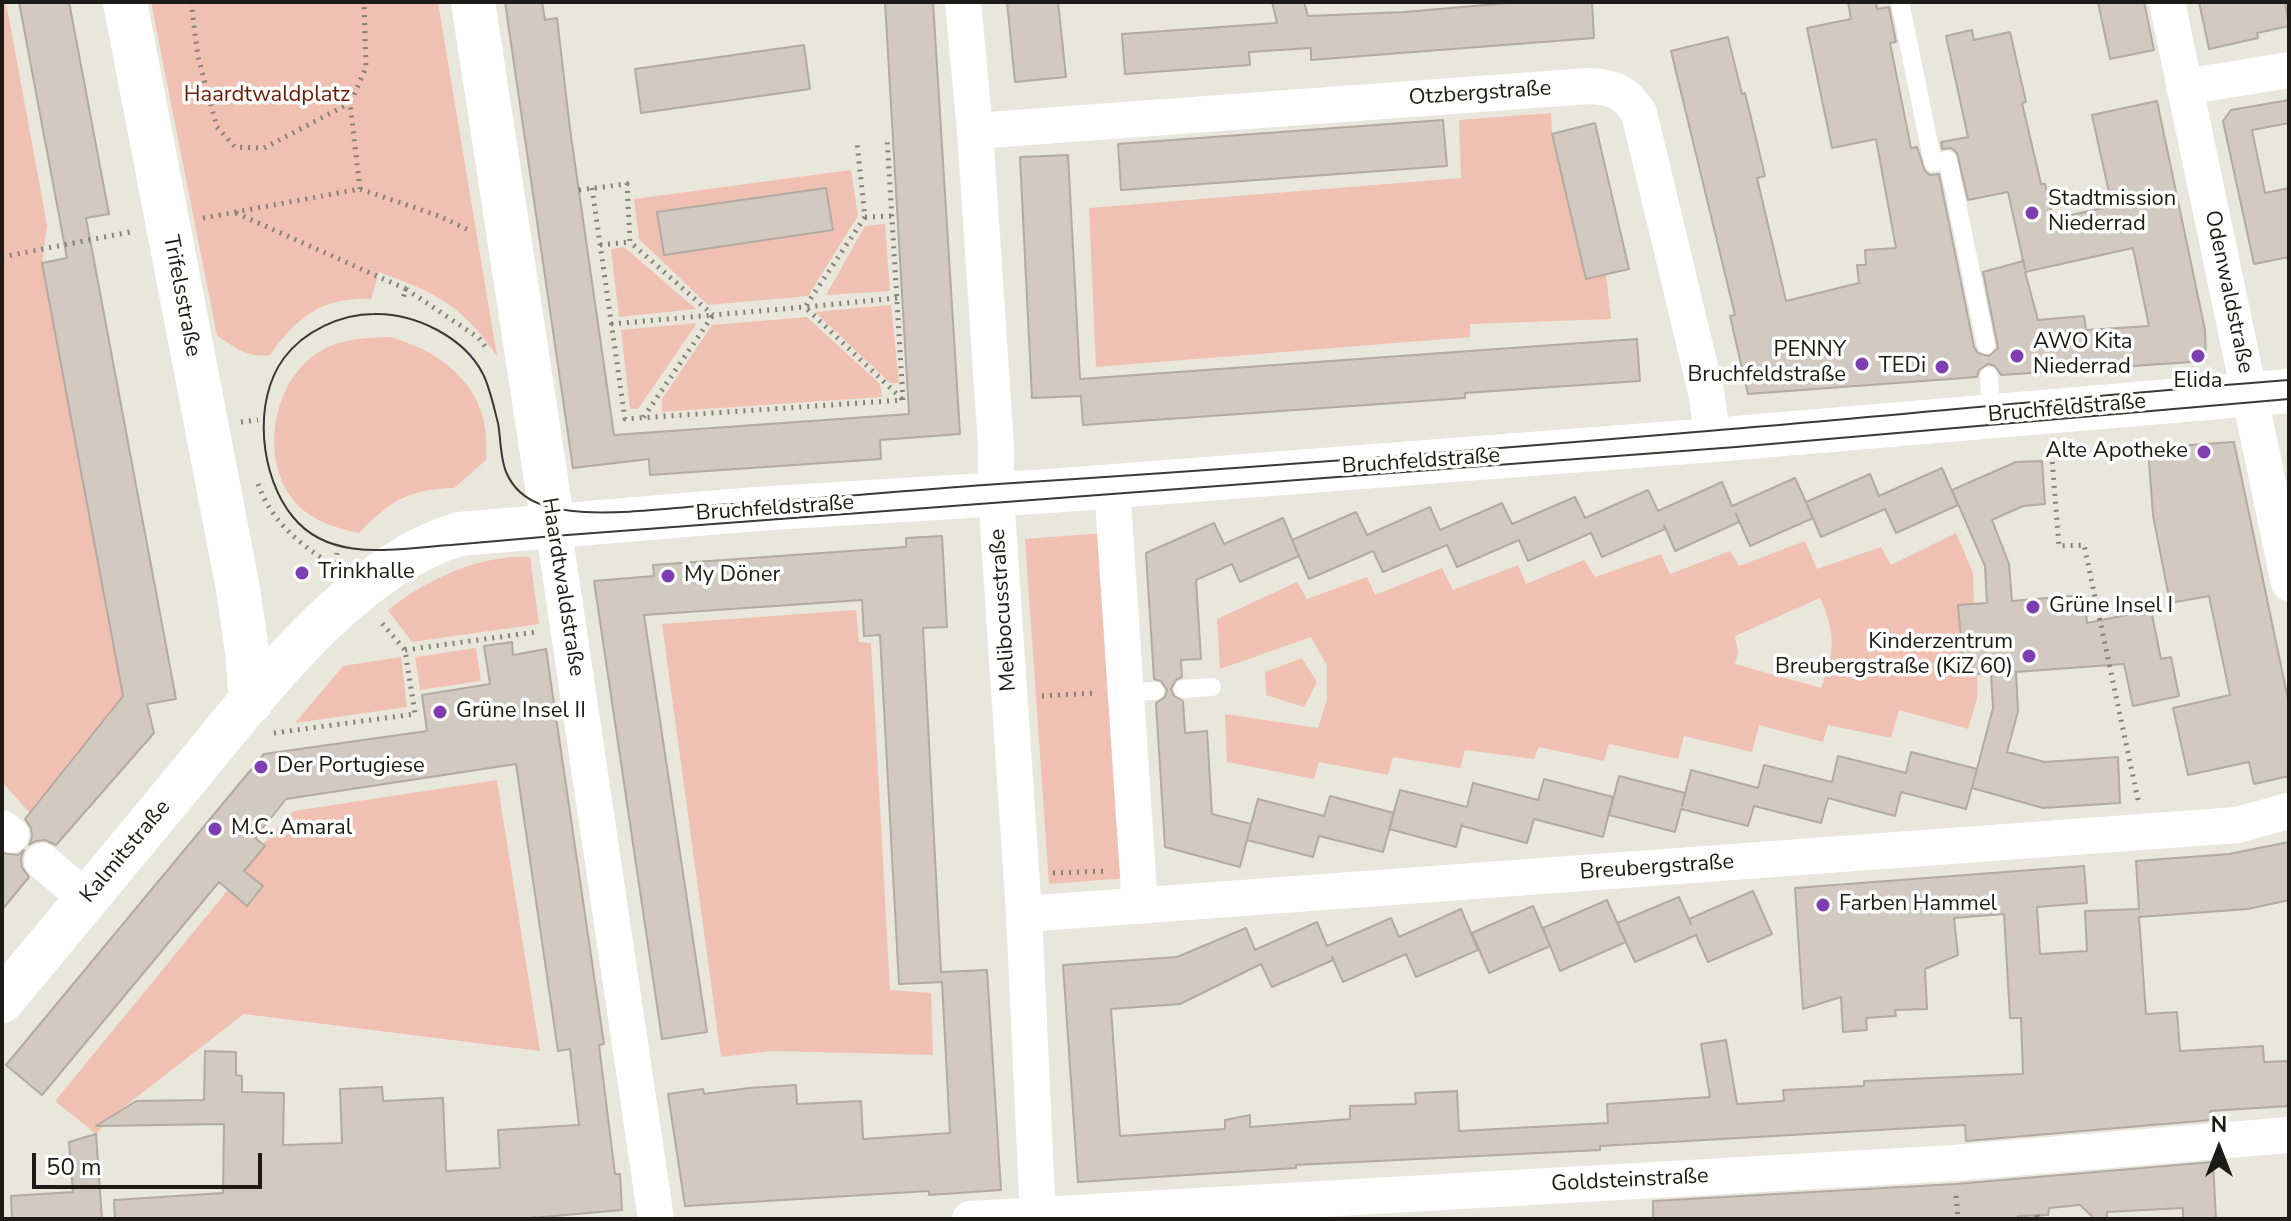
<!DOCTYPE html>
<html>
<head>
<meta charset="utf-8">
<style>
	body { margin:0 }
	#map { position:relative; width:2291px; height:1221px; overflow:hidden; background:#e9e6db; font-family:"Nunito Sans",sans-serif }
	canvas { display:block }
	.frame { position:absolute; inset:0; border:4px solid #1c1b17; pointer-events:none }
	.north { position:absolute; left:2179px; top:1109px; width:80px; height:80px; -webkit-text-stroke:6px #fff; paint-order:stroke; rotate:0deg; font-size:22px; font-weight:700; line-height:32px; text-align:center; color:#1c1b17 }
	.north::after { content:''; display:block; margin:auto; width:28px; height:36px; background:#1c1b17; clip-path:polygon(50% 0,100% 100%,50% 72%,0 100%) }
	.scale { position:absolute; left:32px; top:1153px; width:230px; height:36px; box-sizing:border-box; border:4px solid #1c1b17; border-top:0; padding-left:10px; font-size:24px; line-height:28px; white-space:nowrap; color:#1c1b17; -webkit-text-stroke:6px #fff; paint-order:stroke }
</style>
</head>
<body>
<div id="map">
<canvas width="2291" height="1221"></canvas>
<div class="frame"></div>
<div class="north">N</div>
<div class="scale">50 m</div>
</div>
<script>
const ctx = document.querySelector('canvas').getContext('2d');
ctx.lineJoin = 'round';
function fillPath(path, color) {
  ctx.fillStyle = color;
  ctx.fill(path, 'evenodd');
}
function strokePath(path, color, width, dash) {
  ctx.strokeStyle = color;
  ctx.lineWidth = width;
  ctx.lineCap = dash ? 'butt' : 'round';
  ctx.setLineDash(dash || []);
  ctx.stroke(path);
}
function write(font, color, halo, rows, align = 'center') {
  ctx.font = font + ' "Nunito Sans",sans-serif';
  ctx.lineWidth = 7;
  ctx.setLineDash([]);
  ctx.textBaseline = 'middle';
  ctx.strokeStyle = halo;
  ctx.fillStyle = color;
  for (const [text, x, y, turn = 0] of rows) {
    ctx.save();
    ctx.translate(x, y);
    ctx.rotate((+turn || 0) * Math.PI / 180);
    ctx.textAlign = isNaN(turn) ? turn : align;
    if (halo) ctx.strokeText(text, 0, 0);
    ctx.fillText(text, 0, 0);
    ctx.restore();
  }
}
fillPath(new Path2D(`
	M2,2h4l41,223 -5,38 83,445 -95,105 -28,-31z
	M151,2h287l59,354c-37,-52 -59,-62 -118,-84l-8,27c-49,-2 -74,18 -101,56 -21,4 -35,-8 -53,-19z
	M1551,113l1,21 34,144 20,-4 5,45 -141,5v13l-374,30 -7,-159 372,-30 -2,-58z
	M851,170l7,46 -50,80 -100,9 -69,-66 -5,-40zM826,188l6,43 -168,24 -6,-43z
	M885,224l5,67 -64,4 39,-69z
	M624,247l72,62 -77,8 -8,-68z
	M891,305l8,78h-9l-75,-71z
	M807,317l73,67 2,13 -220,15v-13l50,-74z
	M697,323l-59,86h-8l-9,-79z
	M390,337c60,17 103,57 96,123l-32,28c-46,1 -64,13 -95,45 -18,-4 -37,-9 -52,-20 -52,-38 -39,-135 17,-164 20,-11 44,-11 66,-12z
	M1104,533l24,345 -79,6 -24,-345z
	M1956,533l17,40 1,31 -16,2 6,69 13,-1v25l-9,30 -69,-19 -8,28 -63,-13 -5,17 -64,-17 -7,27 -68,-16 -6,23 -69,-15 -5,17 -65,-14 -5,12 -69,-9 -5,18 -67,-11 -5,18 -69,-13 -5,17 -87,-17 -2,-48 93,14 9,-29v-33l-16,-29 -91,32 -3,-50 80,-37 10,17 60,-22 8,18 67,-27 11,22 65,-25 8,19 58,-24 11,17 66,-23 9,20 60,-23 9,15 66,-25 12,28 64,-22 10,18zM1820,598c16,36 15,54 1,90l-86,-24 3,-12 -3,-16z
	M530,557l9,67 -127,18 -24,-32c37,-30 93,-56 142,-53z
	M856,610l3,32 12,1 19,347 41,3 2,62 -161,-4 -51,6 -59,-433z
	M476,648l5,33 -61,9 -5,-33z
	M401,657l6,50 -112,16 48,-57z
	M1302,658l15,24 -13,25 -38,-12 -1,-23z
	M497,780l43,271 -296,-37 -128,99 -20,21 -41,-33 173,-211 19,16 16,-19 -19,-16 21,-25 -2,-2 31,-33z`), '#f0c1b3');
const building = new Path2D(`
	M19,2h50l40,212 -23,4 90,481 -29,5 7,29 -98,112 -11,-5 -9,1 -7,4 3,-8 -1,-9 -6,-9 98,-123 -81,-433 25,-5z
	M505,2h37l3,18 12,-2 13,111 44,306 295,-21 -24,-412h48l27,432 -80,6 1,19 -231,16 -1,-16 -76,9z
	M1007,2h51l8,75 -51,5z
	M1272,2h32l4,14 96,-4 116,-10h72l2,36 -283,22v-12l-62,4 1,13 -125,9 -3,-40 155,-11z
	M1848,2h28l1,7 12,-2 7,35 -6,1 21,105 6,-1 8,24 5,4 9,-1 35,173 4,6 11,3 9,-8 -15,-76 40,-11 2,8 -17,-77 -40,8 -11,-47 -6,-5 -9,1 -1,-7 27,-5 -22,-101 26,-6 2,10 36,-8 16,70 -4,1 19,81h4l8,35 59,-13 -20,-91 65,-14 48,229 1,31 -205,14 -6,-9 -7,-2 -9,6 -2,7 -229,17 -18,-78 5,-1 -64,-264 57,-14 14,57 3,-1 20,83 -8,2 29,123 73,-18 -2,-18h9l-1,-15 31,-2 -20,-109 -44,9 -25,-120 44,-9zM2133,248l16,78 -63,4 -2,-14 -46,4 -13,-48z
	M2098,2h46l10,48 -44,9z
	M2199,2h86l4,24 -32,7 1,5 -49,11z
	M804,45l6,44 -169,24 -6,-44z
	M2289,100v23l-37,7 13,63 24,-5v69l-35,7 -31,-143 8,-11z
	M1443,120l4,46 -326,24 -3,-46z
	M1595,123l34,146 -43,10 -34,-145z
	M1068,155l12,224 557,-40 3,42 -175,12v5l-382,27 -2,-29 -49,2 -12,-241z
	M826,188l7,42 -169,25 -7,-43z
	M2234,442l55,262v72l-35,8 -5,-22 -61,13 -15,-67 57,-13 -21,-99 -39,7 -17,-88 -5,-67z
	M2042,461l3,43 -22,2 -31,14 17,44 3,37 72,-6 3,28 64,-13 10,49 10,-2 8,39 -46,10 -9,-42 -108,8 2,39 -11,41 38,10 73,-5 2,46 -77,5 -71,-20 21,-80 -2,-35 -27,2 -6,-70 29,-2 -2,-37 -33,-76 64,-28z
	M1942,468l16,37 -62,28 -11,-24 -64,28 -15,-35 64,-28 9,22z
	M1795,478l18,40 -63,28 -14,-32 3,8 -64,29 -11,-26 1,4 -63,28 -11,-24 -63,28 -9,-21 -62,27 -10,-22 -64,27 -10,-21 -64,28 -17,-39 64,-28 11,23 63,-28 10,23 62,-27 10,21 63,-27 10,21 63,-28 10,21 64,-29 10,24z
	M1283,518l16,38 -59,26 -8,-18 -36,16 5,79 -20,1 1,17 -6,3 -5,9 3,7 9,5 2,32 22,-2 5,83 39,10 -11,43 -75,-20 -9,-144 9,-6 2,-7 -6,-9 -7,-2 -8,-126 68,-30 10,21z
	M942,536l5,91 -24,1 18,344 46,-2 14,220 -72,5v-4l-244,15 -17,-112 35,-5 1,5 45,-6 47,-3 1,19 64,-3 2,38 87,-6 -8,-151 -43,2 -19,-349 -16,1 -2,-36 -218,15 63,417 -45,7 -68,-458 60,-5 -1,-11 253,-18v-9z
	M512,642l1,13 33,-6 58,395 -5,1 16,129h5l2,36 -103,9h-404l-1,-19 109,-7 1,-69 -128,2 40,-25 68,-1 1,-49 31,1v23l6,1v16l42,1 -1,52 59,-2 -2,-54 42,-2 1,14 60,-3 3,73 54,-3 -2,-38 81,-5 -9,-76 -12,2 -42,-287 -230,35 -31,39 10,8 -21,25 19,15 -16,20 -28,-24 -177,213 -36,-30 258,-311 163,-23 -5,-36 68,-11 -6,-38z
	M1911,752l66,17 -11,40 -65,-17 -6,24 -67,-18 -7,25 -67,-17 -6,20 -67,-17 -6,23 -66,-17 10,-39 66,17 -3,13 9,-36 67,18 6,-23 68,17 6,-26 68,17z
	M1544,779l69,18 -10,40 -69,-18 -7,24 -65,-17v-2l-6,23 -67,-18 11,-39 67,17 6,-24 65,17z
	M1330,796l64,17 -11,39 -64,-16 -6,21 -66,-17 11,-41 66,17z
	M2289,842v58l-41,9 -109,8 7,97 31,-2 3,39 83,-5 1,16 25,-1v45l-79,5 1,9 -245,21 -1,-16 -365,21v4l-304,15v3l-218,14 -15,-217 114,-8 69,-29 9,22 62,-28 10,24 64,-28 8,19 62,-28 17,41 -62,27 -10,-23 -63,28 -11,-25 1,3 -61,27 -11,-23 -81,40 -69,5 9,127 105,-7v-9l25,-5v12l100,-8v-13l66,-2 -1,-11 42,-2 2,40 149,-8 -1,-19 103,-7 -9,-53 25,-4 11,64 47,-3 -1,-11 81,-4v-5l159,-7 -2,-56h-11l-6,-104 -50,4 4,37 -33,14 2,40 -32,1 1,6 -30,2 1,12 -24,2 -2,-35 -38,12 -8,-121 289,-22 3,37 -50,4 3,47 47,-3 -2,-40 54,-2 -3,-48 93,-7z
	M24,850l-3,8 1,9 7,10 -27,33v-57l16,2z
	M1753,891l19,43 -64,28 -12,-27 -61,27 -18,-39 62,-26 12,27 -2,-5z
	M1607,900l19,42 -66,29 -17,-43z
	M1533,906l17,40 -61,27 -17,-40z
	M96,1134l6,85h-90l-1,-23 62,-4 -4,-50z
	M2213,1162l3,57h-33v-11l-76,4v7h-12l-15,-14 -31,3 -1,7 -30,1v3h-365v-18l302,-17z`);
fillPath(building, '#d2c9c1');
strokePath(building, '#b3aaa2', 2);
strokePath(new Path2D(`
	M191,2l7,55 19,70 18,20 29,1 86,-45
	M627,183l3,59 83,73 92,-8 60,-90 -8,-74
	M592,188l33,231 278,-19 -16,-262
	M360,189l-10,-86 16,-35 -2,-66
	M579,190l54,-7
	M236,213l170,76 -4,13
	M865,217l27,-1
	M203,218l157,-29 79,27 32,15
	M600,245l30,-3
	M2,257l133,-26
	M406,289l73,49 8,11
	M897,298l-92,9 98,93
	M611,324l102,-9 -70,103
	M241,422l17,-2
	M2051,446l8,100 25,-1 54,255
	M258,484c14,39 43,61 77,83l2,-14
	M405,650l131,-18
	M1042,696l54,-3
	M274,733l141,-19 -10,-64 -25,-29
	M1053,873l54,-2
	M1956,1196l2,23
	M2037,1215l1,4`), '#84827b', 5, [2, 6]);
strokePath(new Path2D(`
	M1900,2l33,161 15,-3 38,185
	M1989,376l2,39
	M1183,689l29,-2
	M1126,692l29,-1`), '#fff', 18);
strokePath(new Path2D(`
	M963,2l12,129 21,316v48l28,419 14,305
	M2167,2l122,581
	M2184,87l105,-17
	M975,131l613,-45c25,1 37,5 51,27l67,279 7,48
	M1112,486l28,420
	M553,525l103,694
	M2,828l9,7
	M42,861l45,38
	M1024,914l1213,-89 52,-14
	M970,1219l983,-56 336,-28`), '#fff', 36);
strokePath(new Path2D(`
	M125,2l113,587 9,62 4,51
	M473,2l80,523
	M2,1001c58,-70 116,-140 174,-210 74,-88 170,-223 283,-257l297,-25 294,-18 663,-51 576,-49`), '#fff', 44);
strokePath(new Path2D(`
	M2289,380c-194,15 -387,35 -581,51 -237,20 -473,38 -710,53 -100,7 -198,17 -298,22 -38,3 -78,8 -116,6 -30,-2 -63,-7 -77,-38 -7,-14 -6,-35 -9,-51 -4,-15 -8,-35 -15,-49 -19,-37 -68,-61 -109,-60 -33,0 -70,17 -90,44 -32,43 -24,119 9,159 38,47 105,31 158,28 34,-3 69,-6 103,-9l1182,-89 553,-48`), '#3a3934', 2);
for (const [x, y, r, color] of [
	[2032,213,8,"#7e3eb2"],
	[2017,356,8,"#7e3eb2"],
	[2198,356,8,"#7e3eb2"],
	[1862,364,8,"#7e3eb2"],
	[1942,367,8,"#7e3eb2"],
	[2204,452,8,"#7e3eb2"],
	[302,573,8,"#7e3eb2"],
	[668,576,8,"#7e3eb2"],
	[2033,607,8,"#7e3eb2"],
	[2029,656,8,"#7e3eb2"],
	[440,712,8,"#7e3eb2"],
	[261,767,8,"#7e3eb2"],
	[215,829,8,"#7e3eb2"],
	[1823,905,8,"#7e3eb2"]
]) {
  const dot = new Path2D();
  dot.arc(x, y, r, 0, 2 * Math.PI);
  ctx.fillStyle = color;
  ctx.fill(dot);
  strokePath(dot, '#fff', 3);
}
write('22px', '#1c1b17', '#fff', [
	["Otzbergstraße",1480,94,-4],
	["Odenwaldstraße",2228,292,78],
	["Trifelsstraße",181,296,79],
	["Bruchfeldstraße",2067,409,-5],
	["Bruchfeldstraße",1421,462,-4],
	["Bruchfeldstraße",775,509,-4],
	["Haardtwaldstraße",562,587,81],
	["Melibocusstraße",1004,610,-94],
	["Kalmitstraße",126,852,-50],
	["Breubergstraße",1657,868,-4],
	["Goldsteinstraße",1630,1181,-3]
]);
write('22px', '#6a1b01', '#fff', [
	["Haardtwaldplatz",267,96]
]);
write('22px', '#1c1b17', '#fff', [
	["Stadtmission",2048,200],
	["Niederrad",2048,225],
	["AWO Kita",2033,343],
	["Niederrad",2033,368],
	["PENNY",1846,351,"right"],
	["Bruchfeldstraße",1846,376,"right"],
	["TEDi",1926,367,"right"],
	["Elida",2198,382,"center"],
	["Alte Apotheke",2188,452,"right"],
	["Trinkhalle",318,573],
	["My Döner",684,576],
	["Grüne Insel I",2049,607],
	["Kinderzentrum",2013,643,"right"],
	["Breubergstraße (KiZ 60)",2013,668,"right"],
	["Grüne Insel II",456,712],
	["Der Portugiese",277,767],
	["M.C. Amaral",231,829],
	["Farben Hammel",1839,905]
], 'left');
</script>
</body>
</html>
